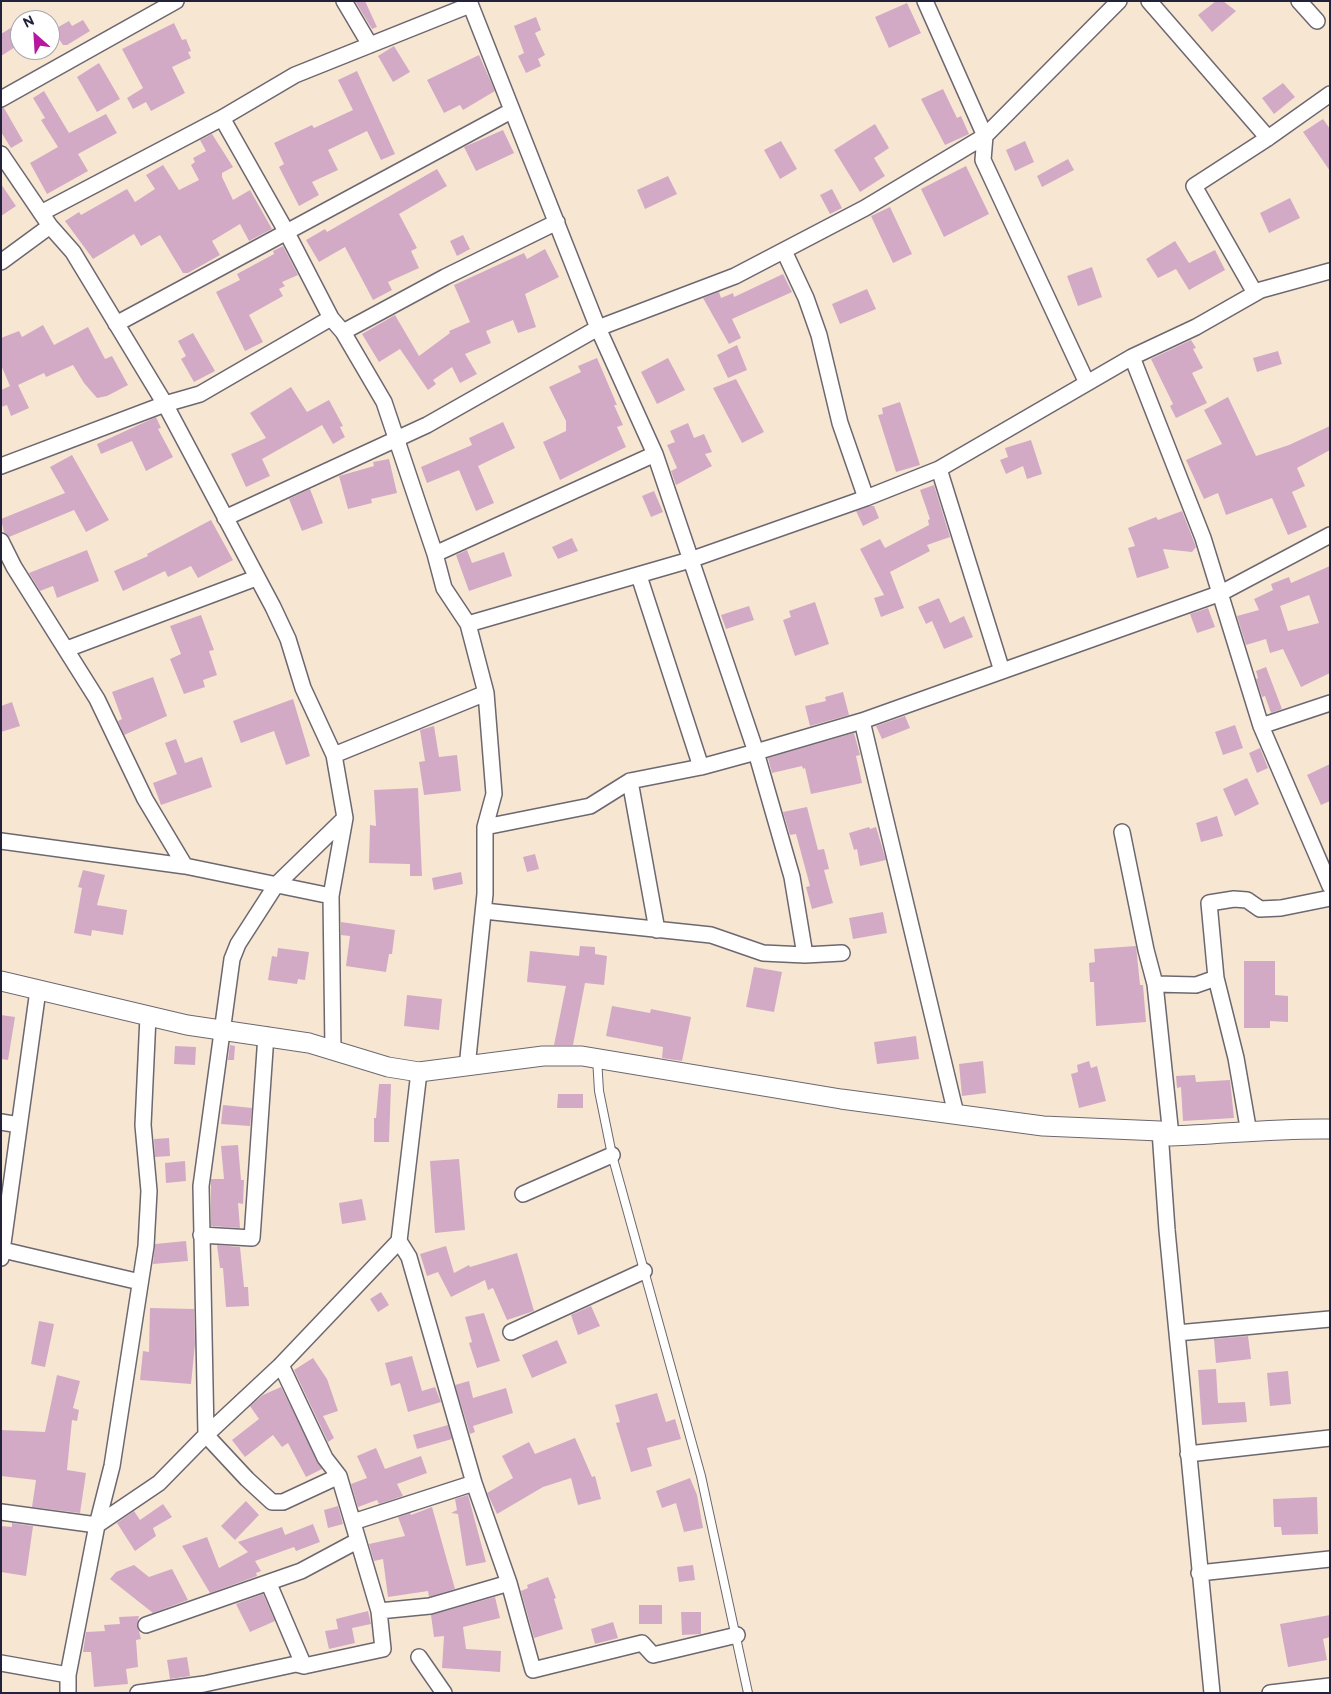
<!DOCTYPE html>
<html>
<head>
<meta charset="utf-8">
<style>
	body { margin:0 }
	#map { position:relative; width:1331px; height:1694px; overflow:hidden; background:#f7e7d2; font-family:"Balsamiq Sans",sans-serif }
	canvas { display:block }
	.frame { position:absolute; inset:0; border:2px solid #22223b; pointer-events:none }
	.north { position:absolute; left:10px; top:10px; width:50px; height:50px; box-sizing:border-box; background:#fff; border:1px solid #a7a7b1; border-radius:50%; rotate:334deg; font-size:14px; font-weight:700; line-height:20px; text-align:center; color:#22223b }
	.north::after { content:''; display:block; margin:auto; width:18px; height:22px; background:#b5179e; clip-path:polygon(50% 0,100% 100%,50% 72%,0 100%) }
</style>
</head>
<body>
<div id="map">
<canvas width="1331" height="1694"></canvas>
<div class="frame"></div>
<div class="north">N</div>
</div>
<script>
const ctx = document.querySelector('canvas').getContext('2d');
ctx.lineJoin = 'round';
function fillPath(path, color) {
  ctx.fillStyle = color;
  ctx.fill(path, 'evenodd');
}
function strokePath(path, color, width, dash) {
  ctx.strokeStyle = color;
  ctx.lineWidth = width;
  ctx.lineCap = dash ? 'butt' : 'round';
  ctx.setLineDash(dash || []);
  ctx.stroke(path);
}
fillPath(new Path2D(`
	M355,1h10l12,26 -5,2z
	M1216,1h7l13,10 -24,21 -14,-17z
	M907,3l14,30 -32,15 -14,-31z
	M536,17l5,13 -6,3 10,22 -7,4 3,7 -15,7 -8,-17 6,-3 -10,-27z
	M83,20l7,11 -23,14h-4l-10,-15 16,-9 3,5z
	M20,22v22l-19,12v-22z
	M174,23l8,17 4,-1 5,12 -3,1 3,6 -19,9 13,26 -34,18 -5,-9 -13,7 -6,-11 16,-10 -21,-39z
	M394,46l16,26 -17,10 -15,-26z
	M479,55l16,36 -32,19 -3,-5 -16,8 -17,-33z
	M99,63l21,36 -23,13 -20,-35z
	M357,71l38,83 -14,6 -14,-29 -39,19 10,20 -26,12 7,13 -20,11 -20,-39 5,-3 -10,-21 38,-18 2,3 39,-18 -15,-30z
	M1283,83l12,14 -21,17 -12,-16z
	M943,89l14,29 4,-2 8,18 -24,11 -24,-46z
	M44,91l25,42 37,-19 11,19 -39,21 10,17 -41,23 -17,-31 28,-16 -17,-27 4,-2 -12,-20z
	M1,108h3l19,33 -12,7 -10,-16z
	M1323,119l7,10v42l-27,-39z
	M875,124l14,24 -15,10 11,18 -25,16 -26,-42z
	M503,130l11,23 -38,18 -12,-24z
	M212,134l21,33 -11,6v4l11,23 17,-10 22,39 -23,12 -9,-17 -28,17 8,14 -32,18h-5l-23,-38 -19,11 -7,-12 -41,25 -28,-38 14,-9 2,3 46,-26 8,13 20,-13 -9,-14 17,-10 16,25 20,-10 -8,-15 4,-3 -2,-4 13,-7 -6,-11z
	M781,141l16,28 -17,10 -16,-29z
	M1025,141l9,21 -19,9 -9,-21z
	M1068,159l6,11 -32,17 -5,-11z
	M966,166l23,48 -45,23 -23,-48z
	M437,169l10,17 -48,28 18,34 -6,3 8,17 -31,14 4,8 -19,10 -28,-53 -26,15 -13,-22 19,-11 2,3z
	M668,176l9,18 -32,15 -8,-19z
	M1,184l15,22 -15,10z
	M832,189l10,19 -12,6 -10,-19z
	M1290,198l10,20 -31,15 -9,-20z
	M890,207l22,47 -19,9 -22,-47z
	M463,235l7,14 -13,7 -7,-15z
	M1175,241l14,22 26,-13 10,20 -36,20 -13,-21 -18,9 -12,-19z
	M283,246l15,29 -16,7 3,4 -6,3 4,7 -34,19 14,27 -18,9 -29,-59 24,-12 -3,-6 37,-20 -1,-3z
	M545,249l14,28 -34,17 11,33 -18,6 -5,-13 -27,11 5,12 -26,11 12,20 -17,9 -8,-16 -19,13 3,4 -8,6 -28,-41 -21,13 -17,-28 33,-19 24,41 31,-23 -1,-2 21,-9 -16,-37 70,-32 3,6z
	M1092,267l10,30 -24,9 -11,-30z
	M783,274l9,18 -60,27 9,19 -12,6 -26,-46 16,-6 2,6 12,-5 1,4z
	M867,289l9,20 -36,15 -8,-20z
	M43,325l11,20 34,-18 17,32 7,-3 16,29 -21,11 -10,2 -13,-15 -11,-18 -27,12 -2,-4 -26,12 11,23 -18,8 -4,-11 -6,2v-17l9,-4 -9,-21v-27l18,-7 3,6z
	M193,333l22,38 -21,11 -13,-23 5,-3 -8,-15z
	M1191,340l5,8 -3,1 10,19 -11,5 15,30 -31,15 -6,-12 3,-2 -22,-45z
	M737,345l10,25 -19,8 -11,-23z
	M1278,351l4,13 -25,8 -4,-14z
	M597,358l20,47h-3l9,20 -6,2 9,20 -66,33 -17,-38 23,-11v-10l-17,-34 32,-15 -3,-6z
	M668,358l17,32 -28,14 -16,-32z
	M736,379l28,53 -22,11 -29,-55z
	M291,387l16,25 22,-12 14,26 -3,1 5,10 -12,7 -11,-19 -60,34 8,17 -24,11 -15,-33 35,-16 -16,-25z
	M1228,397l28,59 33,-11 41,-19v24l-33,18 8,18 -13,6 15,35 -19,8 -16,-37 -46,17 -8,-22 -14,6 -18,-39 36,-16 -18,-34z
	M900,402l20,63 -24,7 -18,-57 5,-1 -1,-6z
	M156,417l5,11 -3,1 15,28 -27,14 -14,-30 -31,13 -4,-10z
	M503,422l12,26 -37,18 16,37 -18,8 -17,-41 -32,13 -6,-16 51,-22 -3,-7z
	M688,423l6,15 10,-4 8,18 -7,2 7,12 -36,19 -5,-14 6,-3 -10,-23 8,-3 -5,-11z
	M1031,440l11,34 -15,5 -4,-13 -17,8 -6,-14 8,-3 -3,-9z
	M72,455l37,65 -23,12 -12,-22 -65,27 -5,-5 -3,-13 64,-26 -15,-26z
	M389,459l8,34 -26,6 1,4 -24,6 -9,-33 35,-10 -1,-4z
	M934,485l16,52 -23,8 3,6 -40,21 14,36 -23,9 -7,-19 10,-3 -24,-46 20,-10 5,9 44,-23 -1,-5 2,-1 -10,-29z
	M310,489l13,34 -21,8 -13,-32z
	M654,491l9,21 -12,5 -9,-21z
	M870,506h4l5,12 -16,8 -7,-15z
	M1182,511l14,36 -4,5 -29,-3 6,19 -32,10 -9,-30 7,-2 -7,-18 28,-11 2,3z
	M211,520l22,40 -35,18 -7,-12 -23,11 -3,-6 -42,20 -9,-20 34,-15 -1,-2z
	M572,538l6,13 -20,8 -6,-12z
	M87,550l12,31 -42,17 -4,-12 -13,5 -11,-18z
	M467,550l5,13 32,-11 8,24 -43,15 -13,-36z
	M1330,566v107l-29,14 -18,-38 -13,4 -4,-14 -20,6 -9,-29 22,-6 -5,-11 19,-9 -2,-6 18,-7 2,6zM1309,595l10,28 -31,8 -8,-25z
	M939,598l11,25 14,-7 9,21 -29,12 -12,-28 -6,3 -8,-17z
	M815,602l14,42 -34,12 -12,-36 8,-3 -2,-6z
	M749,606l5,14 -28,9 -5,-14z
	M1208,608l7,19 -18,6 -7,-19z
	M201,615l13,35 -5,1 8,24 -14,5 2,7 -21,7 -14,-35 11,-5 -11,-28z
	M1266,667l16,42 -11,4 -6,-17 -3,1 -6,-18 2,-1 -2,-7z
	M153,677l14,39 -43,19 -6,-14 4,-2 -10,-27z
	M843,692l6,23 -39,11 -5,-20 21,-5 -1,-4z
	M293,699l17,57 -24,9 -12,-34 -33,12 -8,-22z
	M12,702l8,24 -19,6v-26z
	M905,716l5,12 -28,11 -6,-13z
	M1235,725l8,23 -20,7 -8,-23z
	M434,726l5,31 18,-2 4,36 -37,4 -5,-33 6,-1 -5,-31z
	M854,733l6,22 -4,1 6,27 -51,11 -6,-26 -2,1 -1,-3 -30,7 -4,-15z
	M176,739l9,24 17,-6 10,30 -51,18 -8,-22 24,-9 -12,-31z
	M1260,748l8,20 -11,5 -8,-20z
	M1330,764v37l-9,4 -14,-30z
	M1247,778l12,26 -24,12 -12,-27z
	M418,788l4,88h-12v-12l-41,-1 1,-38 6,1 -2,-36z
	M807,807l11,43 6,-1 5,20 -5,1 9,33 -21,6 -6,-22 4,-1 -14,-52 -6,1 -7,-23z
	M1217,816l6,20 -22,6 -5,-19z
	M869,827l1,2 6,-2 10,33 -26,6 -3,-17 -3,1 -5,-17z
	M535,854l4,15 -12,3 -4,-15z
	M83,870l22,5 -8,30 30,5 -4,25 -31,-5 -1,6 -17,-3 8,-45 -4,-1z
	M461,872l2,12 -29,6 -2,-12z
	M883,912l4,21 -34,6 -4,-21z
	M341,922l54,8 -3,24h-3l-3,18 -40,-6 4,-30 -9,-1z
	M580,946l15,1v7l12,2 -3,29 -19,-2 -12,62h-19l12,-59 -39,-4 3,-31 49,5z
	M1136,946l4,39h3l3,37 -50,4 -2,-44h-4l-1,-19 6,-1 -1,-13z
	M278,948l31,4 -4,28 -7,-1 -1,5 -29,-4 4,-24 5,1z
	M1244,961h31v34l13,1v26l-18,-1v7h-26z
	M754,967l28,5 -8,40 -28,-5z
	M407,995l35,4 -3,31 -35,-4z
	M612,1006l38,7 1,-4 40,8 -9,44 -20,-3 1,-11 -57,-11z
	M1,1015l14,2 -7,43 -7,-1z
	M916,1036l3,23 -42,5 -3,-22z
	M230,1045l5,1 -1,14h-6z
	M175,1046l21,1 -1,18 -21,-1z
	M983,1061l3,32 -24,3 -3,-32z
	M1089,1061l2,7 6,-2 9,35 -27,7 -8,-34 7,-2 -1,-7z
	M1195,1075l1,7 34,-2 4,38 -51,3 -2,-34 -4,1 -1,-12z
	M379,1084h12l-2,58h-15v-24h2z
	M558,1094h25v14h-26z
	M223,1105l29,3 -2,18 -29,-2z
	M169,1138l1,18 -15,1 -1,-18z
	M238,1145l3,35h3l-1,24 -5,-1 2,25 -29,-2v-47h13l-3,-33z
	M459,1159l6,71 -30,3 -5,-72z
	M185,1161l1,20 -20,2 -1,-20z
	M362,1199l4,21 -24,4 -3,-21z
	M186,1241l2,20 -35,3 2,-20z
	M217,1245l23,2 4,40h4l1,19 -23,1 -3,-39h-3z
	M446,1246l8,27 15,-8 1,2 47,-14 17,58 -27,9 -14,-32 -5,2 -3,-10 -34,17 -13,-25 -11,4 -7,-22z
	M381,1292l8,13 -11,7 -8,-13z
	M591,1306l9,20 -22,9 -7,-20z
	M150,1308l44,1 1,35 -4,40 -51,-4 3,-29 6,1z
	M484,1313l16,48 -23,7 -8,-25 3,-1 -7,-25z
	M39,1321l15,3 -9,43 -14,-3z
	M1248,1336l3,23 -35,4 -2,-24z
	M557,1340l10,23 -35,15 -10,-23z
	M412,1356l10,35 13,-4 6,15 -33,10 -8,-29 -9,3 -6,-23z
	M313,1358l14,21 11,32 -15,5 11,22 -6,4 -34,-72z
	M1216,1369l2,34 27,-1 2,20 -45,3 -4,-55z
	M1288,1371l3,33 -21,2 -3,-33z
	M57,1375l23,6 -7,27 6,2 -2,11 -5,-1 -5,50 19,3 -6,40 -48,-6 4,-27 -35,-4v-46l44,2z
	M469,1381l4,17 33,-10 7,25 -40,13 2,6 -5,2 -15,-49z
	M281,1387l41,82 -16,8 -18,-34 -6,4 -9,-12 -28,22 -13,-17 27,-21 -9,-13 13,-11z
	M657,1393l9,29 9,-3 6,20 -34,9 5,18 -21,6 -15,-49 4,-1 -5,-17z
	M448,1425l4,14 -35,10 -4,-14z
	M575,1438l17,39 3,-1 6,23 -23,6 -7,-27 -28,9 -46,27 -10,-21 26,-15 -11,-22 27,-14 6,12z
	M376,1448l9,21 36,-13 6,17 -30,11 6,12 -24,8 -2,-4 -19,7 -7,-23 16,-6 -10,-22z
	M690,1478l7,17 6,33 -19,4 -8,-29 -14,5 -6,-17z
	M468,1495l18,67 -20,4 -8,-52 -7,-1 6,-3 -2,-11z
	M1317,1497l1,37 -36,1 -1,-8h-7l-1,-28z
	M246,1501l13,14 -24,25 -14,-14z
	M163,1504l9,13 -19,11 3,8 -21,15 -18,-28 17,-12 6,9z
	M338,1506l5,18 -15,4 -4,-18z
	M432,1507l23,82 -26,8 -1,-6 -40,6 -5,-38 -9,2 -5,-17 36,-8 -7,-19 12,-4 1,2z
	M12,1523l21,3 -7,50 -25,-4v-46l11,1z
	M313,1524l7,18 -24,9 -2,-4 -39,14 6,10 -5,2 1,3 -47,17 -28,-47 25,-9 12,31 29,-16 -10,-10 44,-15 3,8z
	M134,1565l15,12 23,-8 16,31 -35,13 -43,-34 6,-7z
	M693,1565l2,15 -16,2 -2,-15z
	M548,1577l8,21 -2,1 9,30 -29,9 -13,-47 7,-3 -1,-3z
	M263,1594l12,27 -25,11 -14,-28z
	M495,1597l5,21 -37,9 3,22 35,2 -1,21 -58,-4 2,-32 -10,1 -3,-22z
	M639,1605h23v19h-23z
	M368,1611l3,13 -19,4 3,15 -26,6 -4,-18 13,-2 -2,-10z
	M681,1612h20v22l-19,1z
	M1330,1615v22l-7,2 4,21 -39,7 -8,-43z
	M139,1616l-2,8 4,15 -5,1 2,27 -12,2 2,15 -34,3 -3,-35h-8l3,-20 19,-1 -1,-6 16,-1 -1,-7z
	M613,1622l5,16 -23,6 -4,-15z
	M187,1657l3,19 -20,3 -3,-19z`), '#d2aac6');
const service = new Path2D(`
	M597,1058l2,33 13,64 89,321 47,217`);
const minor = new Path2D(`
	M344,1l26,44
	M469,1l129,327 57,126 101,298 -55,15 -71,14 -40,25 -105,21
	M925,1l60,135 -2,24 104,223
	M1149,1l119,137
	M1299,1l18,20
	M1,99l175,-98
	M222,118l64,113 45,87 12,14 41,70 51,152 9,34 24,36 18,69 8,101 -9,33v67l-18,173
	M1,154l49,72 23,26 92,152 108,203 15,32 15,49 31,67 11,63 -14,78 2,155
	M41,213l181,-95 73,-43 175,-70
	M784,251l22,47 13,37 21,88 26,75
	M1,262l49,-36
	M1255,293l-61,-107 74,-48 62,-44
	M116,324l395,-213
	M343,332l102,-55 112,-55
	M1132,357l71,181 58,188 69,160
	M1,466l164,-62 35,-10 131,-76
	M939,469l63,202
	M225,518l202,-93 171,-97 137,-52 130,-68 120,-72 134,-135
	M1,541l13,26 83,132 48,100 40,67
	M435,554l220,-100
	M639,576l62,191
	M468,624l222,-64 176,-62 73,-29 193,-112 64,-30 65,-37 69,-19
	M67,649l189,-71
	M862,721l94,393
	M1261,726l69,-23
	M334,755l152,-62
	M630,781l27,149
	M1122,832l24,118 9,34 16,152
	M1,841l184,25 146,30
	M484,911l227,24 52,18 42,2 37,-2
	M805,955l-13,-78 -36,-125 106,-31 359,-128 109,-58
	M1155,984l41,1 20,-7
	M1,1122l18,3
	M1160,1131l7,99 45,463
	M1249,1133l-13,-75 -20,-80 -7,-75 25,-4 13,1 13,9 21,-1 49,-10
	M523,1194l89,-39
	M201,1235l51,3 14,-203
	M399,1241l10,16 65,226 35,100 24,87 109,-27 11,12 84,-20
	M3,1250l137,32
	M1,1258l37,-268
	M511,1332l133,-61
	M1177,1333l153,-14
	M1188,1454l142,-16
	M339,1476l-56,26h-11l-25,-23 -41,-44 -5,-249 31,-227 6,-15 38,-59 69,-67
	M1,1512l96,13 62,-42 47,-48 75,-70 118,-124 20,-169
	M353,1522l121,-39
	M1199,1573l131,-14
	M269,1584l35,82
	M379,1611l51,-5 79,-23
	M146,1625l155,-54 56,-30
	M419,1657l25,36
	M1,1663l67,12
	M68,1693v-18l29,-150 15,-59 34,-220 3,-55 -6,-66 5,-109
	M138,1693l66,-9 92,-20 8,2 79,-17 -4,-38 -40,-135 -14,-18 -44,-93
	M1270,1693l60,-7`);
const tertiary = new Path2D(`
	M1,981l186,44 122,18 79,24 31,5 124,-16h39l259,43 202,27 117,5 11,5c53,-2 106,-8 159,-7`);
strokePath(service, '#6d6770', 10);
strokePath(minor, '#6d6770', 18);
strokePath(tertiary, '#6d6770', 21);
strokePath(service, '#fff', 8);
strokePath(minor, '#fff', 15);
strokePath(tertiary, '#fff', 19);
</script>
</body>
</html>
